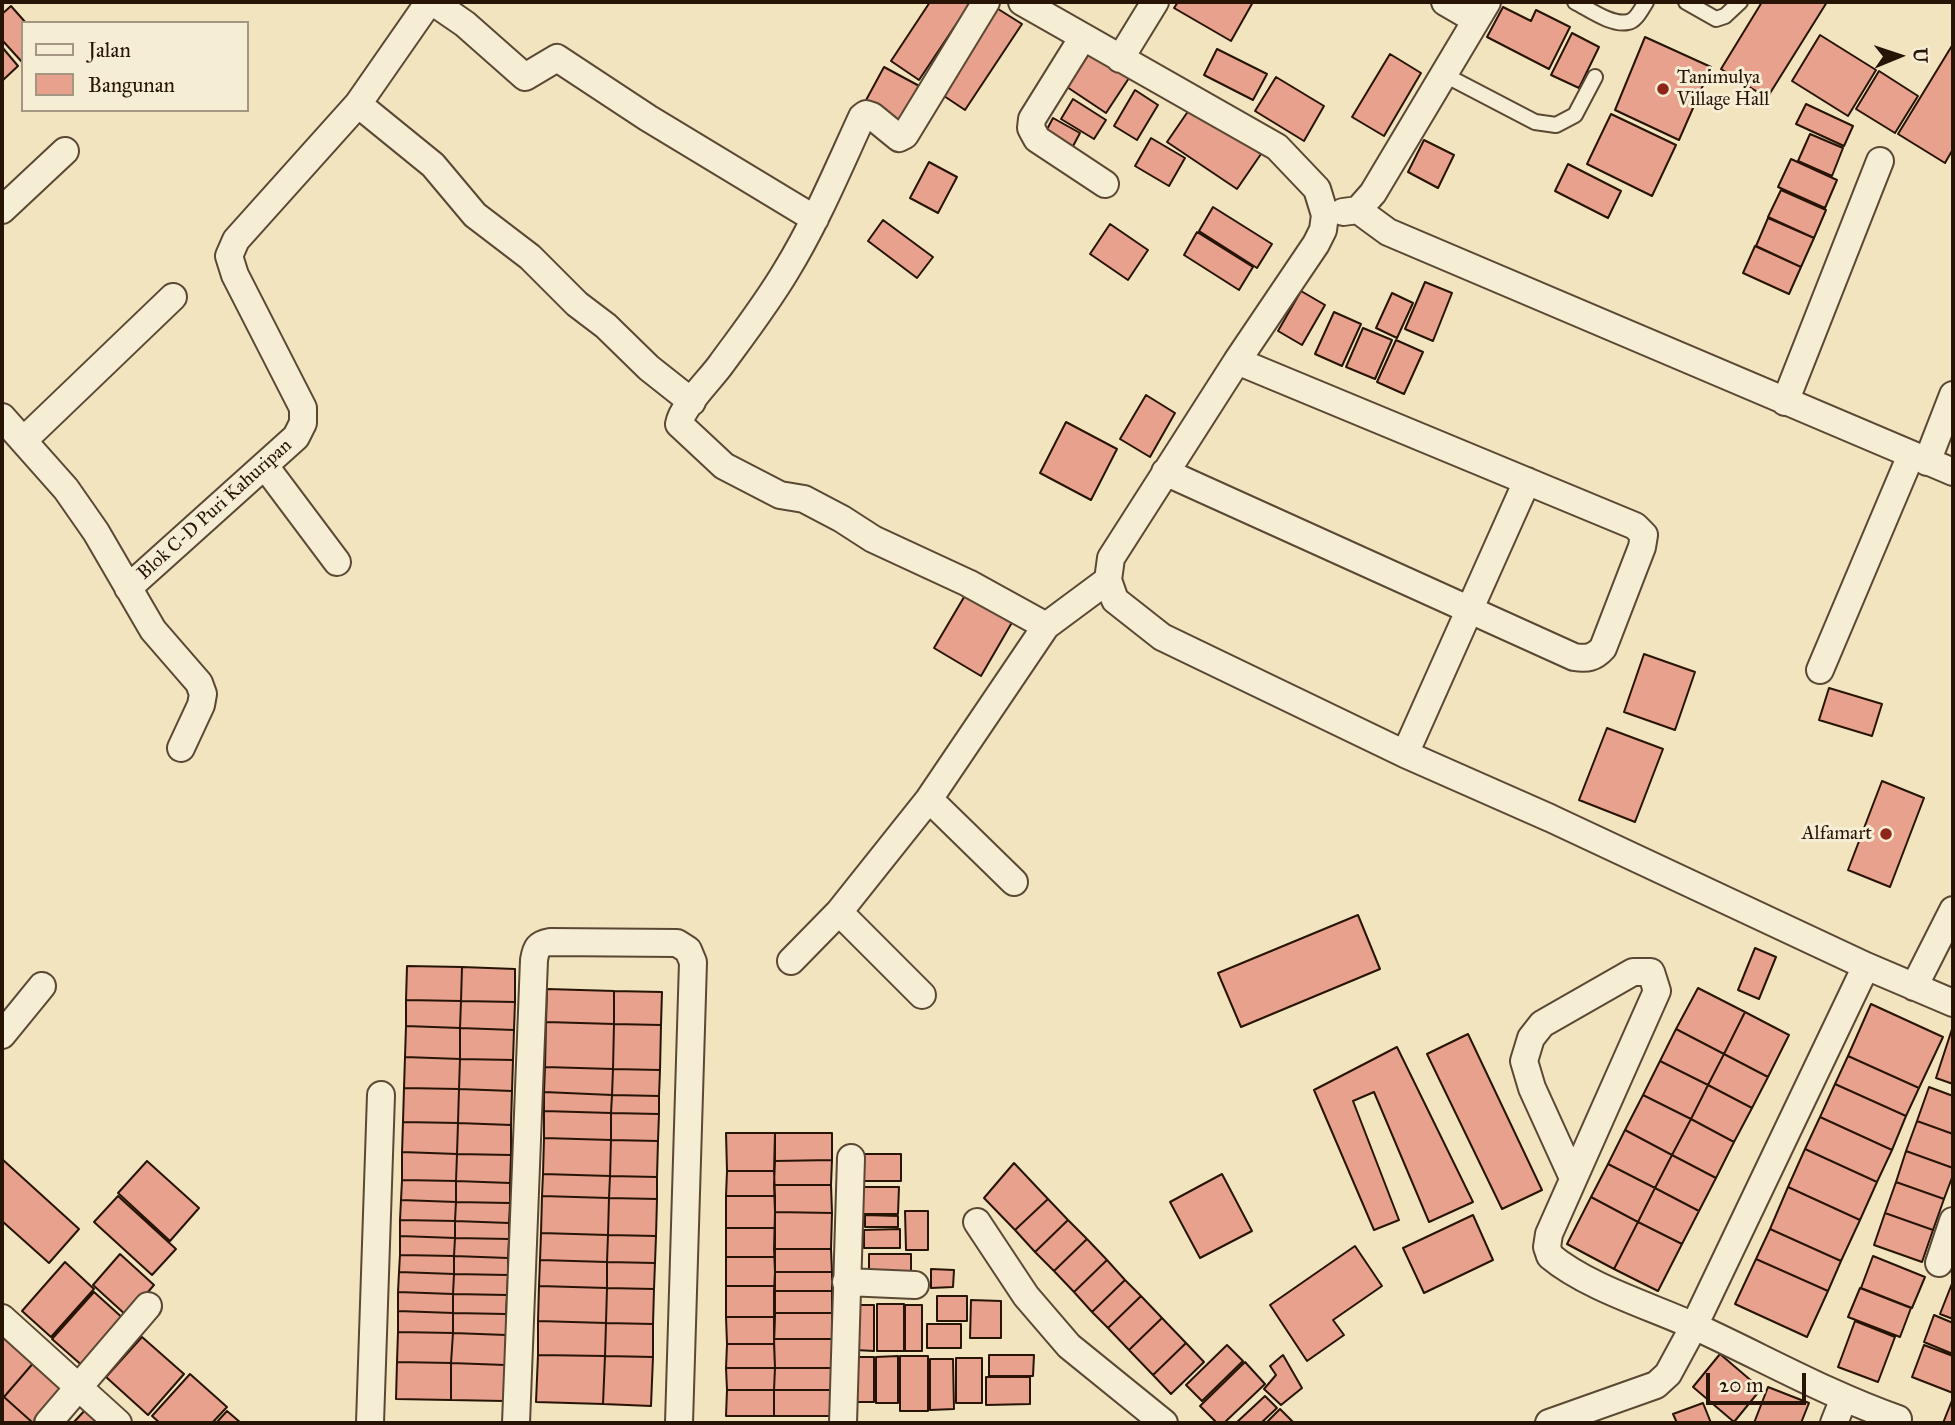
<!DOCTYPE html>
<html>
<head>
<meta charset="utf-8">
<style>
	body { margin:0 }
	#map { position:relative; width:1955px; height:1425px; overflow:hidden; background:#f1e4bf; font-family:"IM FELL Great Primer",serif }
	canvas { display:block }
	.frame { position:absolute; inset:0; border:4px solid #271405; pointer-events:none }
	.legend { position:absolute; left:21px; top:21px; width:228px; height:91px; box-sizing:border-box; background:#f6edd5; border:2px solid #a39682; margin:0; padding:9px 12px; list-style:none; font-size:21px; color:#271405 }
	.legend li { display:flex; align-items:center; gap:14px; height:35px }
	.legend b { width:35px; border:2px solid #a39682 }
	.north { position:absolute; left:1864px; top:21px; width:70px; height:70px; -webkit-text-stroke:5px #f6edd5; paint-order:stroke; rotate:88deg; font-size:19px; font-weight:700; line-height:28px; text-align:center; color:#271405 }
	.north::after { content:''; display:block; margin:auto; width:24px; height:32px; background:#271405; clip-path:polygon(50% 0,100% 100%,50% 72%,0 100%) }
	.scale { position:absolute; left:1706px; top:1373px; width:100px; height:32px; box-sizing:border-box; border:4px solid #271405; border-top:0; padding-left:9px; font-size:21px; line-height:24px; white-space:nowrap; color:#271405; -webkit-text-stroke:5px #f6edd5; paint-order:stroke }
</style>
</head>
<body>
<div id="map">
<canvas width="1955" height="1425"></canvas>
<div class="frame"></div>
<ul class="legend">
<li><b style="height:9px;background:#f6edd5"></b>Jalan</li>
<li><b style="height:19px;background:#e7a18d"></b>Bangunan</li>
</ul>
<div class="north">U</div>
<div class="scale">20 m</div>
</div>
<script>
const ctx = document.querySelector('canvas').getContext('2d');
ctx.lineJoin = 'round';
function fillPath(path, color) {
  ctx.fillStyle = color;
  ctx.fill(path, 'evenodd');
}
function strokePath(path, color, width, dash) {
  ctx.strokeStyle = color;
  ctx.lineWidth = width;
  ctx.lineCap = dash ? 'butt' : 'round';
  ctx.setLineDash(dash || []);
  ctx.stroke(path);
}
function write(font, color, halo, rows, align = 'center') {
  ctx.font = font + ' "IM FELL Great Primer",serif';
  ctx.lineWidth = 6;
  ctx.setLineDash([]);
  ctx.textBaseline = 'middle';
  ctx.strokeStyle = halo;
  ctx.fillStyle = color;
  for (const [text, x, y, turn = 0] of rows) {
    ctx.save();
    ctx.translate(x, y);
    ctx.rotate((+turn || 0) * Math.PI / 180);
    ctx.textAlign = isNaN(turn) ? turn : align;
    if (halo) ctx.strokeText(text, 0, 0);
    ctx.fillText(text, 0, 0);
    ctx.restore();
  }
}
const building = new Path2D(`
	M930,2h41l-52,78 -28,-19z
	M1178,2h75l-22,39 -57,-33z
	M1762,2h65l-60,96 -46,-29z
	M11,6l15,17h-3l-1,39 -20,-22v-26z
	M995,7l27,17 -57,86 -27,-18z
	M1503,7l28,14 5,-11 34,17 -21,42 -62,-32z
	M1572,33l27,14 -20,41 -28,-13z
	M1820,35l56,35 -28,46 -56,-35z
	M1645,37l66,30 -32,73 -64,-30z
	M1953,44v105l-8,14 -47,-29z
	M1094,46l39,26 -27,41 -39,-26z
	M2,47l16,19 -16,15z
	M1217,49l50,25 -14,26 -49,-25z
	M1390,54l31,19 -37,63 -32,-19z
	M884,67l39,21 -19,36 -39,-22z
	M1879,71l39,25 -23,37 -39,-24z
	M1276,77l48,29 -20,35 -49,-30z
	M1135,90l23,15 -21,35 -23,-14z
	M1073,99l33,21 -12,19 -33,-20z
	M1806,104l47,22 -9,20 -48,-22z
	M1191,107l70,47 -24,35 -70,-47z
	M1611,114l65,31 -24,51 -65,-32z
	M1053,118l27,15 -8,15 -27,-15z
	M1810,134l33,14 -11,28 -34,-15z
	M1151,138l34,20 -16,28 -34,-20z
	M1424,140l30,15 -16,33 -30,-16z
	M1791,159l46,21 -12,28 -47,-21z
	M929,162l28,15 -19,36 -28,-15z
	M1568,164l53,27 -13,27 -53,-27z
	M1781,190l45,20 -12,28 -46,-21z
	M1213,207l59,37 -15,24 -58,-37z
	M1768,218l46,20 -13,29 -45,-21z
	M883,220l50,37 -16,21 -49,-37z
	M1110,224l38,26 -20,30 -38,-26z
	M1197,232l56,35 -14,23 -55,-35z
	M1755,246l46,21 -12,27 -46,-21z
	M1425,282l27,11 -19,48 -28,-12z
	M1301,291l24,14 -23,40 -24,-14z
	M1392,293l21,10 -16,35 -21,-10z
	M1334,312l27,12 -19,42 -27,-12z
	M1363,328l29,12 -17,39 -29,-12z
	M1396,340l27,12 -19,42 -27,-12z
	M1146,395l29,18 -25,44 -30,-18z
	M1066,422l51,27 -26,51 -51,-27z
	M967,592l47,27 -33,57 -47,-28z
	M1644,654l51,18 -20,58 -51,-18z
	M1829,688l53,16 -10,32 -53,-16z
	M1607,728l56,21 -28,73 -56,-22z
	M1882,781l42,17 -34,89 -42,-17z
	M1358,915l22,54 -139,58 -23,-54z
	M1755,948l21,9 -17,42 -21,-9z
	M407,966l55,1 -1,34 -55,-1z
	M462,967l53,2v33l-54,-1z
	M1698,988l47,24 -21,42 -48,-25z
	M547,989l67,2v33l-68,-2z
	M614,991l48,1 -1,33 -47,-1z
	M406,1000l55,1 -1,27 -54,-2z
	M461,1001l54,1 -1,28 -54,-2z
	M1871,1004l72,33 -24,51 -71,-32z
	M1745,1012l44,23 -21,42 -44,-23z
	M546,1022l68,2 -1,45 -68,-2z
	M614,1024l47,1 -1,45 -47,-1z
	M406,1026l54,2v31l-55,-2z
	M1953,1026v58l-17,-6z
	M460,1028l54,2 -1,30 -53,-1z
	M1676,1029l48,25 -16,31 -48,-24z
	M1468,1034l74,156 -40,19 -75,-155z
	M1397,1047l76,155 -44,20 -55,-130 -21,9 46,119 -25,10 -60,-140z
	M1724,1054l44,23 -16,31 -44,-23z
	M1848,1056l71,32 -13,28 -71,-32z
	M405,1057l55,2 -1,30 -55,-1z
	M460,1059l53,1 -1,31 -53,-2z
	M1660,1061l48,24 -17,34 -48,-24z
	M545,1067l68,2 -1,26 -68,-3z
	M613,1069l47,1 -1,26 -47,-1z
	M1835,1084l71,32 -14,34 -72,-33z
	M1708,1085l44,23 -18,34 -43,-23z
	M1929,1087l24,9v38l-36,-13z
	M404,1088l55,1 -1,34 -55,-1z
	M459,1089l53,2 -1,34 -53,-2z
	M544,1092l68,3 -1,18 -67,-2z
	M612,1095l47,1v18l-48,-1z
	M1643,1095l48,24 -19,36 -47,-25z
	M544,1111l67,2v27l-67,-2z
	M611,1113l48,1 -1,27 -47,-1z
	M1820,1117l72,33 -15,32 -72,-33z
	M1691,1119l43,23 -18,36 -44,-23z
	M1917,1121l36,13v34l-47,-17z
	M403,1122l55,1 -1,31 -55,-2z
	M458,1123l53,2v30l-54,-1z
	M1625,1130l47,25 -17,33 -47,-24z
	M726,1133h49l-1,38h-47z
	M775,1133h57v27l-57,1z
	M544,1138l67,2 -1,36 -67,-2z
	M611,1140l47,1 -1,36 -47,-1z
	M1805,1149l72,33 -17,38 -72,-33z
	M1906,1151l47,17v7l-9,24 -48,-17z
	M402,1152l55,2 -1,27 -54,-1z
	M457,1154l54,1 -1,28 -54,-2z
	M859,1154h42v27h-42z
	M1672,1155l44,23 -17,33 -44,-23z
	M2,1159l77,70 -30,34 -47,-42z
	M832,1160l-1,25h-57l1,-24z
	M147,1161l52,47 -29,33 -52,-48z
	M1014,1163l34,36 -33,31 -31,-32z
	M1608,1164l47,24 -17,34 -47,-25z
	M727,1171h47l1,25h-49z
	M543,1174l67,2 -1,22 -67,-2z
	M1222,1174l30,57 -52,27 -30,-56z
	M610,1176l47,1v22l-48,-1z
	M402,1180l54,1v21l-55,-2z
	M456,1181l54,2v20l-54,-1z
	M1896,1182l48,17 -11,31 -48,-17z
	M774,1185h57l1,28 -57,-1z
	M861,1187h38l-1,27h-38z
	M1788,1187l72,33 -19,41 -71,-32z
	M1655,1188l44,23 -17,33 -44,-22z
	M118,1196l58,53 -24,26 -58,-53z
	M542,1196l67,2 -1,37 -67,-2z
	M726,1196h49v32h-49z
	M1591,1197l47,25 -24,47 -47,-25z
	M609,1198l48,1 -1,37 -48,-1z
	M1048,1199l20,21 -33,32 -20,-22z
	M401,1200l55,2 -1,19 -55,-1z
	M456,1202l54,1 -1,20 -54,-2z
	M905,1211h23v39h-22z
	M775,1212l57,1 -1,36h-57z
	M1885,1213l48,17 -11,32 -48,-17z
	M865,1215l33,1v11h-33z
	M1473,1215l20,45 -69,33 -21,-45z
	M400,1220l55,1v17l-55,-2z
	M1068,1220l19,19 -33,32 -19,-19z
	M455,1221l54,2v16l-54,-1z
	M1638,1222l44,22 -24,47 -44,-22z
	M726,1228h49v29h-49z
	M900,1229v19h-36v-18z
	M1770,1229l71,32 -13,30 -72,-32z
	M541,1233l67,2 -1,27 -67,-2z
	M608,1235l48,1 -1,27 -48,-1z
	M400,1236l55,2 -1,18 -54,-1z
	M455,1238l54,1 -1,19 -54,-2z
	M1087,1239l20,21 -33,32 -20,-21z
	M1355,1246l27,40 -49,34 11,15 -37,26 -37,-56z
	M774,1249h57l1,23h-57z
	M120,1254l34,31 -27,31 -34,-31z
	M869,1254h42v17h-42z
	M400,1255l54,1v18l-55,-2z
	M454,1256l54,2v17l-54,-1z
	M1873,1256l52,21 -13,31 -51,-20z
	M726,1257h49v29h-49z
	M1756,1259l72,32 -21,46 -72,-33z
	M540,1260l67,2v26l-68,-2z
	M1107,1260l18,20 -33,32 -18,-20z
	M65,1262l29,27 -43,48 -29,-26z
	M607,1262l48,1 -1,26 -47,-1z
	M931,1269l23,1 -1,17 -22,1z
	M399,1272l55,2 -1,20 -55,-2z
	M775,1272h57v19h-58z
	M454,1274l54,1 -1,20 -54,-1z
	M1125,1280l16,16 -33,32 -16,-16z
	M1953,1281v38l-13,-5z
	M539,1286l68,2 -1,35 -68,-2z
	M726,1286h49v31h-49z
	M607,1288l47,1 -1,35 -47,-1z
	M1860,1288l51,20 -11,29 -52,-20z
	M774,1291h58v22h-58z
	M94,1292l32,29 -41,47 -33,-29z
	M398,1292l55,2v19l-55,-2z
	M453,1294l54,1 -1,19 -53,-1z
	M937,1296h30v25h-30z
	M1141,1296l21,22 -33,32 -21,-22z
	M971,1300l30,1v37h-31z
	M877,1304h27v47h-27z
	M855,1305h19v46l-19,-1z
	M905,1305h17v46h-17z
	M398,1311l55,2v20l-55,-1z
	M453,1313l53,1v21l-53,-2z
	M774,1313h58v26h-58z
	M1934,1315l19,8v31l-29,-12z
	M726,1317h49l-1,27h-47z
	M1162,1318l24,25 -33,32 -24,-25z
	M538,1321l68,2 -1,33 -67,-1z
	M1855,1321l40,16 -17,45 -40,-15z
	M606,1323l47,1v33l-48,-1z
	M927,1324h34v24h-34z
	M398,1332l55,1 -2,30 -54,-1z
	M4,1333l31,28 -31,36 -2,-2v-60z
	M453,1333l53,2 -1,30 -54,-2z
	M142,1337l42,37 -36,41 -42,-38z
	M774,1339h58v29h-57z
	M1186,1343l18,19 -33,32 -18,-19z
	M727,1344h47l1,24h-49z
	M1227,1345l16,16 -41,40 -16,-16z
	M1924,1345l29,11v37l-41,-16z
	M1720,1354l41,35 -27,33 -41,-35z
	M538,1355l67,1 -2,48 -67,-2z
	M989,1355h45l-1,21h-44z
	M1283,1355l19,33 -21,17 -17,-16 12,-14 -6,-9z
	M605,1356l48,1 -2,49 -48,-2z
	M898,1356v47h-22v-46z
	M900,1356h28v55h-28z
	M854,1357h20v45h-20z
	M956,1358h26v45h-26z
	M930,1359h23l1,50 -24,1z
	M35,1361l29,26 -31,36 -29,-26z
	M397,1362l54,1v37l-55,-1z
	M1245,1362l20,22 -41,39h-7l-17,-17z
	M451,1363l54,2 -1,36 -53,-1z
	M726,1368h49l-1,22h-47z
	M775,1368h57l-1,22h-57z
	M190,1374l37,33 -15,16h-52l-8,-7z
	M986,1377h44v27l-44,1z
	M1768,1387l41,16 -8,20h-47z
	M727,1390h47v26h-48z
	M774,1390h57v26h-57z
	M1265,1396l12,12 -16,15h-25z
	M4,1397l29,26h-31v-24z
	M1953,1398v25h-10z
	M1703,1403l8,20h-34l-4,-9z
	M87,1408l16,15h-30z
	M1280,1409l14,14h-28z
	M227,1411l14,12h-25z`);
fillPath(building, '#e7a18d');
strokePath(building, '#271405', 2);
const lane = new Path2D(`
	M1575,2c14,7 37,24 53,20 8,-1 14,-14 18,-20
	M1686,2l30,17 9,-3 15,-14
	M1443,74l92,48 21,3 19,-10 20,-38`);
const street = new Path2D(`
	M433,2l32,22 60,53 32,-19 91,60 167,101
	M986,2l-81,133 -6,3 -27,-22 -6,-2 -4,3c-24,52 -46,105 -76,154 -19,32 -42,62 -64,92 -11,16 -40,43 -43,61l45,42 56,29 24,4 38,20 31,20 95,44 78,43
	M1022,2l255,145 40,42 8,26 -2,15 -7,14 -79,117 -126,197 -3,22 7,20 47,37 243,117 145,64 316,148 87,37
	M1445,2l31,18
	M1083,37l-51,82 -1,9 6,11 68,45
	M1120,59l35,-57
	M358,104l75,61 42,50 55,42 47,47 29,22 43,42 43,34
	M2,210l63,-59
	M1358,210l30,22 565,240
	M1343,212l15,-2 15,-17 114,-191
	M1785,402l95,-241
	M2,417l64,72 30,43 57,98 46,53 4,11 -2,11 -20,43
	M24,440l149,-143
	M1927,462l26,-67
	M265,466l72,96
	M1165,472l409,185c13,2 20,1 29,-9l39,-101 2,-12 -9,-9 -398,-165
	M128,588l168,-151 7,-14v-15l-68,-133 -6,-19 7,-16 122,-136 71,-102
	M1820,670l91,-215
	M1405,754l122,-273
	M929,799l85,83
	M839,912l83,83
	M791,961l48,-49 90,-113 117,-173 62,-46
	M1914,987l39,-77
	M2,1035l40,-49
	M1573,1178l-41,-90 -8,-27 7,-23 11,-14 91,-52h18l6,19 -108,243 -2,13 3,9c37,31 100,50 144,70 68,31 133,68 204,93
	M977,1222l49,74 43,50 95,77
	M1939,1263l14,-42
	M846,1282l69,3
	M2,1318l116,105
	M48,1423l100,-117
	M370,1423l11,-328
	M516,1423l18,-463c2,-12 4,-16 16,-18l127,1 11,7 5,12 -14,461
	M843,1423l8,-265
	M1549,1423l107,-38 12,-11 26,-48 172,-360
	M1834,1423l10,-25`);
strokePath(lane, '#5a4834', 18);
strokePath(street, '#5a4834', 30);
strokePath(lane, '#f6edd5', 14);
strokePath(street, '#f6edd5', 26);
for (const [x, y, r, color] of [
	[1663,89,7,"#8f2418"],
	[1886,834,7,"#8f2418"]
]) {
  const dot = new Path2D();
  dot.arc(x, y, r, 0, 2 * Math.PI);
  ctx.fillStyle = color;
  ctx.fill(dot);
  strokePath(dot, '#f6edd5', 2.5);
}
write('19px', '#271405', '#f6edd5', [
	["Tanimulya",1677,78],
	["Village Hall",1677,100],
	["Alfamart",1872,834,"right"]
], 'left');
write('19px', '#271405', '#f6edd5', [
	["Blok C-D Puri Kahuripan",215,510,-42]
]);
</script>
</body>
</html>
